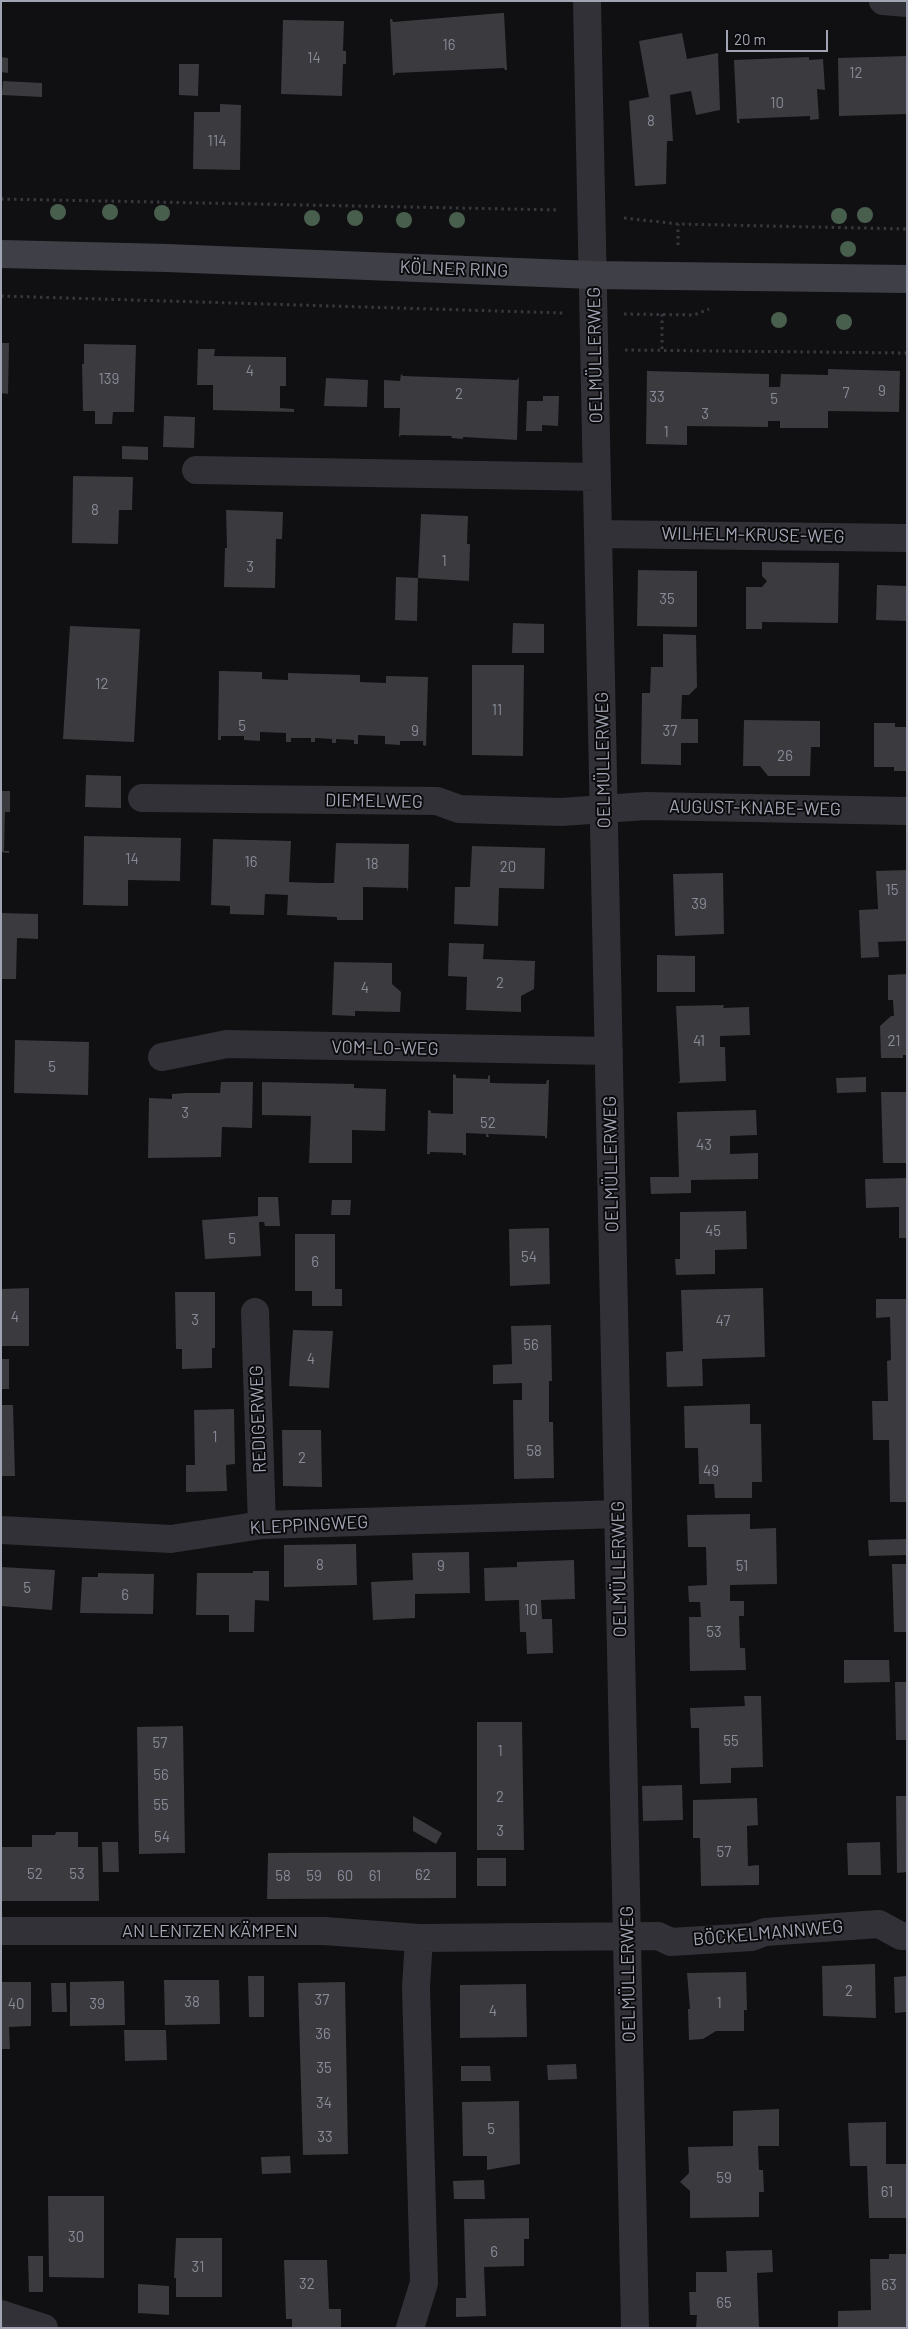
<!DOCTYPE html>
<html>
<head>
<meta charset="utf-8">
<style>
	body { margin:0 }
	#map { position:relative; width:908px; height:2329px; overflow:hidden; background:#101012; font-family:Barlow,sans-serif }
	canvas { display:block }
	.frame { position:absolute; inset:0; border:2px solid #a1a4b3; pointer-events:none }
	.scale { position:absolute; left:726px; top:30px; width:102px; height:22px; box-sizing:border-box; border:2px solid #a1a4b3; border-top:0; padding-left:6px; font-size:15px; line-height:18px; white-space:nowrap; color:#a1a4b3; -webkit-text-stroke:4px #0b0b0d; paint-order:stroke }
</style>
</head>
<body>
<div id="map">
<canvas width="908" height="2329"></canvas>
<div class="frame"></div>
<div class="scale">20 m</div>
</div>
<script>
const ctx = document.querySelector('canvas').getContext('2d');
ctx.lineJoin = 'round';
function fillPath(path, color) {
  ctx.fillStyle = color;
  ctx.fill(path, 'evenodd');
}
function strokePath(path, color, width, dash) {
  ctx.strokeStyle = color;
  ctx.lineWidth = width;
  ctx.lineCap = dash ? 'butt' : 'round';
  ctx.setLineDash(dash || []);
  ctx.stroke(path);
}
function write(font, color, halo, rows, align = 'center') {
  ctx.font = font + ' Barlow,sans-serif';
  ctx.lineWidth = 4;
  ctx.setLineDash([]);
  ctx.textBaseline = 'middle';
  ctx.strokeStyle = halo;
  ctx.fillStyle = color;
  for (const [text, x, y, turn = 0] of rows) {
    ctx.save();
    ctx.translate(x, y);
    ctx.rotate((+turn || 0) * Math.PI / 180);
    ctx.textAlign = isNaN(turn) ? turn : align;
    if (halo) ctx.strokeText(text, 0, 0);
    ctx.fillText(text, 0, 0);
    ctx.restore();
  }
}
fillPath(new Path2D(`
	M502,13h2l3,57h-2l-1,-2 -109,5v2h-2l-3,-56h2l1,3z
	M283,20l61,1 -1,30h3v13h-3l-1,32 -61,-2z
	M682,33l5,26 31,-6 2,57 -24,5 -5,-24 -21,4 3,46h-6l-1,43 -31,2 -6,-85 20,-4 -10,-56z
	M907,56v58l-68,2 -1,-58z
	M1,57l7,1v15l-7,-1z
	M809,57v3l14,-1 2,31 -8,-1 2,30 -9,1v-4l-71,3 1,4h-3l-3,-63z
	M179,64h20l-1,32 -19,-1z
	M3,81l39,2v14l-40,-2z
	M220,104l21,1 -1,65 -47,-1 1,-57h26z
	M1,343h8l-1,51 -7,-1z
	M84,344l52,1 -2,67h-21l-1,12h-17v-13h-12l-1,-47h2z
	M198,349h17l-1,7 72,1v29h-6v22l14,1v3l-81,-2v-25h-16z
	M828,369l72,2 -1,41 -71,-1v17h-48v-7h-12v6l-81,-1v19l-41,-1 1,-73 122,3v13h11l1,-13 47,1z
	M401,374l2,2 114,4 2,-3 -2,63 -54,-3v2l-12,-1 1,-2 -51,-1 -2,2 1,-29h-16v-28l16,1z
	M326,378l42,2 -1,27 -43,-1z
	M543,396h16l-1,30 -16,-1v6h-16l1,-30h16z
	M164,416l31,1 -1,31 -31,-1z
	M122,446l26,1v13l-26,-1z
	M73,476l60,1 -1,33h-13l-1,34 -46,-1z
	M226,510l57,2 -1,27h-6l-1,49 -51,-1 1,-39h2z
	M421,514l47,2 -1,28h3l-1,37 -51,-3z
	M762,562l77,1 -1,60 -76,-1v7h-16v-42h16l5,-6 -5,-5z
	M638,570l59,1v56l-60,-1z
	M396,577l22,1 -1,43 -22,-1z
	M877,585l30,1v35l-31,-1z
	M513,623l31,1v29h-32z
	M70,626l70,3 -6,113 -71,-3z
	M663,634l33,1 1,52 -8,8h-7l-1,24h17v24h-17v22l-40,-1 1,-71h8l1,-26h12z
	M472,665h52l-1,91 -51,-1z
	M219,671l43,1v7l26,1v-7l72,2v7l26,1v-7l42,1 -2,69 -3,-1v-4h-23v4l-15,-1v-8l-27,-1v9h-4v-4l-18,-1v4h-4v-4l-17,-1v4h-4v-4h-20v4h-5v-9l-26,-1v9l-16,-1v-4h-23v4h-3z
	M744,720l76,1v26h-9l-1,29h-42l-8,-10h-17z
	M874,723h21v4h12v44h-13v-4h-20z
	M86,775l35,1v32l-36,-1z
	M1,791h9v21h-5l-1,39h5v2l-8,-1z
	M84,836l97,2 -1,43 -52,-1v26l-45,-1z
	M213,839l78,2 -2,41 30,1h15l2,-40 73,1 -1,48 -1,-4 -44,-1v33h-26v-3l-50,-2 1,-20 -23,-1 -1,21 -34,-1v-8l-19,-1z
	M472,846l73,2 -1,41 -45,-1 -1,38 -44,-2 1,-37h15z
	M907,870v71l-29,1 1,15 -18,1 -2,-48 19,-1 -2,-38z
	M723,873l1,61 -49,2 -2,-62z
	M1,913l37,1v25l-21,-1 -1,41h-15z
	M449,943l35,1 -1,15 52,2 -1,28 -13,7v16l-55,-2 1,-33 -19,-1z
	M657,955l38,1v36h-38z
	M334,962l58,1v21l9,8 -1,20 -45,-1v5l-23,-1z
	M907,974v81h-4v3h-22l-1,-32 11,-10h3l-1,-16h-5v-25z
	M724,1005l-1,3 26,-1 1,28 -30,1v11h5l1,34 -48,2 2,-2 -4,-75z
	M15,1040l74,2 -1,53 -74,-2z
	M453,1074l3,1v3l32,1v-3l2,-1v8l56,1 1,-4h2l-2,58h-2v-2l-57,-2 1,3h-3v-3l-20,-1v22h-3v-2l-33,-1v2h-3l1,-44 3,1v2l22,1z
	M866,1077v15l-29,1 -1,-15z
	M221,1082h32l-1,46 -30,-1 -1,30 -73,1 1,-60 23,1v-5l14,-1h34z
	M262,1082l92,2v4l32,1 -1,42 -33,-1v33h-43l2,-47 -49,-1z
	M881,1092h26v71h-24z
	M756,1110l1,25 -27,1v18l28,-1v26l-67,1v13l-40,1 -1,-17h29l-2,-65z
	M906,1178l1,60h-8v-31l-33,1 -1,-29z
	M258,1197h20l2,29h-15l-1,-4h-5l2,34 -56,3 -3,-39 56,-4z
	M332,1200h19l-1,15h-19z
	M746,1211l1,38 -32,1v24l-39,1 -1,-16h5v-47z
	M549,1228l1,56 -40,2 -1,-57z
	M295,1234h40v55h7v17h-30v-15h-17z
	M29,1288v58h-28v-57z
	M763,1288l2,69 -63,2 1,27 -36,1 -1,-35 17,-1 -2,-61z
	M175,1292h40v56h-3v20l-30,1v-20h-6z
	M876,1299h31v203h-17l-1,-62h-16l-1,-39h16l-1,-40 4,-1 -1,-43 -14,1z
	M551,1325l1,56h-3v41h4l1,56 -40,1 -1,-79h9v-17l-29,1v-19l19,-1 -1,-38z
	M293,1330l40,1 -4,57 -40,-2z
	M1,1359h8v30h-8z
	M750,1404v20h11l1,58h-10v16h-37l-1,-14h-15l-1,-36h-13l-1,-42z
	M1,1405h12l2,71h-14z
	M234,1409l1,55 -9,1 1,26 -41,1v-27h9l-1,-55z
	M282,1430h39l1,57 -39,-1z
	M750,1514v15l26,-1 1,56 -47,1v16h14v15h-5l1,32h5l1,22 -56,1 -1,-54h12l-1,-15h-11l-1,-16 19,-1 -1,-38h-18l-1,-32z
	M907,1539v16l-38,1 -1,-16z
	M356,1544l1,41 -73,2v-42z
	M469,1552l1,41 -55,1v24l-42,2 -2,-38 42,-2 -1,-27z
	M574,1560l1,39 -34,1 1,19h10l1,34 -26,1 -1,-22h-6l-1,-32 -34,1 -1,-33 33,-1v-5z
	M892,1564h15v68h-13z
	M1,1567l54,3 -3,40 -51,-4z
	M253,1571h16v30l-14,-1 -1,32h-25v-17h-33l1,-42h56z
	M98,1573l56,1 -1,40 -73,-1 2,-36h16z
	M844,1660h45l1,22 -46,1z
	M895,1682h12v58h-11z
	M744,1696h17l2,71 -32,1v15l-31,1 -1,-56h-8l-1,-20 55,-2z
	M477,1722h45l2,128h-47z
	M183,1726l2,127 -46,1 -2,-127z
	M682,1785l1,35 -40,1 -1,-35z
	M896,1796h11v76l-10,1z
	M757,1798l1,27 -11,1 1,40 11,-1v20l-58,1 -1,-48h-7v-38z
	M413,1816l29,17 -6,11 -23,-13z
	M56,1832h22v15h20l1,54h-98v-54h31v-12h23z
	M102,1842h16l1,30h-16z
	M880,1842l1,33h-33l-1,-32z
	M456,1852v46l-189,1 1,-46z
	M477,1858h29v28h-29z
	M875,1964l1,54 -53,-2 -1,-50z
	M746,1972l1,38h-3v21h-28l-13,8 -14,1 -1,-31h2l-3,-36z
	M248,1976h16v41h-15z
	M907,1976v36l-12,1 -1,-36z
	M164,1980h55l1,44 -55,1z
	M124,1981l1,44 -55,1v-44z
	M1,1982h30v44l-22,1 1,22h-9z
	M345,1982l3,172 -45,1 -5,-172z
	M51,1983h15l1,29h-15z
	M526,1984l1,53 -67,1v-53z
	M124,2030h42l1,30 -42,1z
	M576,2064l1,15 -29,1 -1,-15z
	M461,2066h29l1,15h-30z
	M519,2101l1,63 -33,6v-14h-24l-1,-54z
	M779,2109v37h-21l1,24h4l1,22h-5v25l-69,1v-27l-10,-9 9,-9 -1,-26 45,-1v-35z
	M886,2122v42h21v54h-38l-2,-52h-17l-2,-43z
	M290,2156l1,17 -29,1 -1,-17z
	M484,2180l1,19h-31l-1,-18z
	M48,2196h56v82l-55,-1z
	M529,2218v21h-5v27l-40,1 2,49 -30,1v-19h10l-2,-79z
	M176,2238h46v59h-46v-19h-2z
	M772,2250l1,22 -16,1 2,55h-63l1,-13h-7l-1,-23h7v-20h31l-1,-21z
	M889,2254h18v74h-69v-17l33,-1 -1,-51h19z
	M28,2256h15v36h-14z
	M284,2260h43l2,49h12v19h-49v-9h-6z
	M138,2284l31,2v29l-31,-2z`), '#3a3a3f');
strokePath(new Path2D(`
	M1,199l559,11
	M624,218l54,6 229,5
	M678,245v-21
	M1,296l562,17
	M624,314l70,1 15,-6
	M662,314v36
	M625,350l282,3`), '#37383e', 3, [2.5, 4]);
strokePath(new Path2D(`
	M587,1l48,2327
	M883,1l24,2
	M196,470l401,7
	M598,534l309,4
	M142,798l295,3 22,8 102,3 85,-6 261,5
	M162,1057l65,-13 382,7
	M255,1312l7,213
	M1,1530l170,9 91,-14 356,-11
	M1,1931h323l95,7 239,-2 13,6 81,-5 13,-5 114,-8 22,12h6
	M1,2314l43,14
	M410,2328l14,-45 -8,-296 3,-49`), '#313137', 28);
strokePath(new Path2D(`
	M1,254l166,4 426,17 314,4`), '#3f4047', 28);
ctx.fillStyle = '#485f4d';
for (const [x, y] of [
	[58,212],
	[110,212],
	[162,213],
	[865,215],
	[839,216],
	[312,218],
	[355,218],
	[404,220],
	[457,220],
	[848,249],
	[779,320],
	[844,322]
]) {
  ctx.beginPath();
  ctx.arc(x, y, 8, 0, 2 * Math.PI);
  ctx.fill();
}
write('15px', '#878a96', null, [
	["16",449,45],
	["14",314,58],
	["12",856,73],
	["10",777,103],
	["8",651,121],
	["114",217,141],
	["4",250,371],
	["139",109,379],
	["9",882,391],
	["7",846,393],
	["2",459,394],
	["33",657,397],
	["5",774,399],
	["3",705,414],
	["1",666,432],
	["8",95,510],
	["1",444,561],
	["3",250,567],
	["35",667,599],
	["12",102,684],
	["11",497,710],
	["5",242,726],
	["9",415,731],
	["37",670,731],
	["26",785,756],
	["14",132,859],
	["16",251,862],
	["18",372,864],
	["20",508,867],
	["15",892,890],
	["39",699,904],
	["2",500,983],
	["4",365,988],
	["41",699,1041],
	["21",894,1041],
	["5",52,1067],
	["3",185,1113],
	["52",488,1123],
	["43",704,1145],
	["45",713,1231],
	["5",232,1239],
	["54",529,1257],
	["6",315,1262],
	["4",15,1317],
	["3",195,1320],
	["47",723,1321],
	["56",531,1345],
	["4",311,1359],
	["1",215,1437],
	["58",534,1451],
	["2",302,1458],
	["49",711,1471],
	["8",320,1565],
	["9",441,1566],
	["51",742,1566],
	["5",27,1588],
	["6",125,1595],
	["10",531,1610],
	["53",714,1632],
	["55",731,1741],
	["57",160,1743],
	["1",500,1751],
	["56",161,1775],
	["2",500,1797],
	["55",161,1805],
	["3",500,1831],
	["54",162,1837],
	["57",724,1852],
	["52",35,1874],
	["53",77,1874],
	["62",423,1875],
	["58",283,1876],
	["59",314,1876],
	["60",345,1876],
	["61",375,1876],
	["2",849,1991],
	["37",322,2000],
	["38",192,2002],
	["1",719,2003],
	["40",16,2004],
	["39",97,2004],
	["4",493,2011],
	["36",323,2034],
	["35",324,2068],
	["34",324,2103],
	["5",491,2129],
	["33",325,2137],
	["59",724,2178],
	["61",887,2192],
	["30",76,2237],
	["6",494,2252],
	["31",198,2267],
	["32",307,2284],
	["63",889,2285],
	["65",724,2303]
]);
write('18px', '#a1a4b3', '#0b0b0d', [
	["KÖLNER RING",454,269,2],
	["OELMÜLLERWEG",595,355,-91],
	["WILHELM-KRUSE-WEG",753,535,1],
	["OELMÜLLERWEG",603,760,-91],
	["DIEMELWEG",374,801,1],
	["AUGUST-KNABE-WEG",755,808,1],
	["VOM-LO-WEG",385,1048,1],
	["OELMÜLLERWEG",611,1164,-91],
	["REDIGERWEG",258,1419,-92],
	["KLEPPINGWEG",309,1525,-3],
	["OELMÜLLERWEG",619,1569,-91],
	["AN LENTZEN KÄMPEN",210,1931],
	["BÖCKELMANNWEG",768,1933,-5],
	["OELMÜLLERWEG",628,1974,-91]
]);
</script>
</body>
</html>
